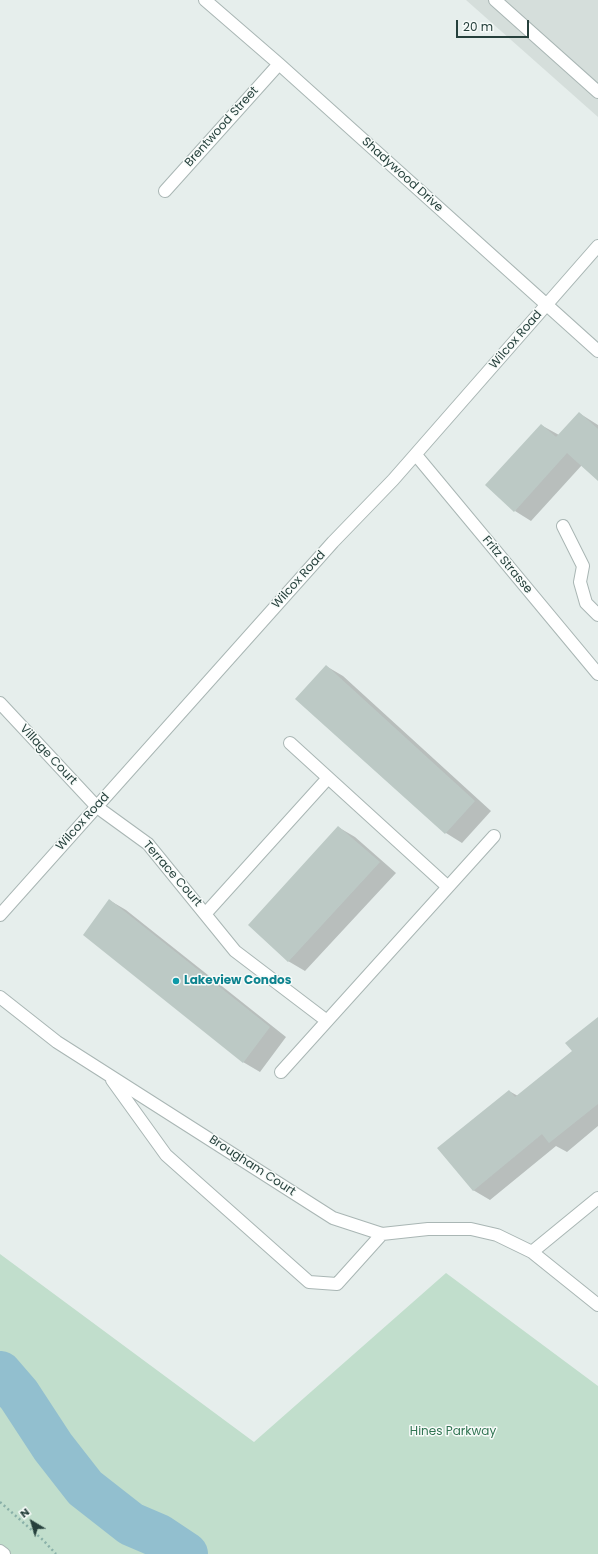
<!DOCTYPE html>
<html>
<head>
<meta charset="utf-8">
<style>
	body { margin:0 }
	#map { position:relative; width:598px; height:1554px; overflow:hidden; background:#e6eeec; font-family:Poppins,sans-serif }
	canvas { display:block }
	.north { position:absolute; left:12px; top:1502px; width:40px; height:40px; -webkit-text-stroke:3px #f7fbf9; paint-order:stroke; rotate:322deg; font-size:11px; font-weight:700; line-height:16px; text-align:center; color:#26403c }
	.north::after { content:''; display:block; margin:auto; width:14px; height:18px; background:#26403c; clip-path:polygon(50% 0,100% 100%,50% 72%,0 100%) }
	.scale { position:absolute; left:456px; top:20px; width:73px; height:18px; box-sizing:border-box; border:2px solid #26403c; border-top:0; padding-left:5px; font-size:12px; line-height:14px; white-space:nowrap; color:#26403c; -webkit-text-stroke:3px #f7fbf9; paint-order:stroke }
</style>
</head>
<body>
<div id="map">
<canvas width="598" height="1554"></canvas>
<div class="north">N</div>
<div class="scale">20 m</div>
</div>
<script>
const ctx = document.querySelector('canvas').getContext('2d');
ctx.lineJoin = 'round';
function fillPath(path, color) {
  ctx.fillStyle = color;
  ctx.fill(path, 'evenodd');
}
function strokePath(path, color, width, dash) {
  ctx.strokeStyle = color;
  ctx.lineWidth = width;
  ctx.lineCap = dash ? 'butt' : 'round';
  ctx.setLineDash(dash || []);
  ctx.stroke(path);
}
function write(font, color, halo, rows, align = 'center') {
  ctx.font = font + ' Poppins,sans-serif';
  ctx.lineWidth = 3;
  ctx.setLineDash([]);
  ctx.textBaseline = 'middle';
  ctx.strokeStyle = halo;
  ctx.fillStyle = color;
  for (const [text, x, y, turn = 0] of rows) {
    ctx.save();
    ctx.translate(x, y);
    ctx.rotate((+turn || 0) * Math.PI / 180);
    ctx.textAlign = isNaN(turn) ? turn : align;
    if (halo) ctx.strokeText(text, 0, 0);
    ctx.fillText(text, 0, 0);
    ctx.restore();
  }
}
fillPath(new Path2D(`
	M466,0h132v117z`), '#d5dedb');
fillPath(new Path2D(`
	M0,1254l254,188 192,-169 152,113v168h-598z`), '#c1decc');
fillPath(new Path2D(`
	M579,413l19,12v55l-16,-15 -51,56 -16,-10 26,-86 18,10z
	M326,666l17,10 148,135 -29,32 -16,-10z
	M338,827l17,10 41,36 -91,98 -17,-10z
	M109,900l17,10 160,127 -26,35 -17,-10z
	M598,1018v108l-31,26 -11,-6 -66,54 -17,-10 36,-99 9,5 55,-45z`), '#0003');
strokePath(new Path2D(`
	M0,1373l19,22 34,52 32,41 46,36 28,12 27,18`), '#92bfcf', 44);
fillPath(new Path2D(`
	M579,412l19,17v52l-31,-28 -53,59 -29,-27 56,-61 15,13z
	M326,665l149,136 -30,33 -150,-135z
	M338,826l42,36 -92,100 -40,-37z
	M109,899l161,128 -27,36 -160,-128z
	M598,1017v87l-49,39 -7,-9 -69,57 -36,-43 72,-58 6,7 57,-46 -7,-8z`), '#bcc9c5');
const minor = new Path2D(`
	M205,0l74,64 319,287
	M495,0l103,92
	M165,191l114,-127
	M416,455l182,219
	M563,526l20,40 -3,16 6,21 12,12
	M0,703l97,104 51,37 87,107 92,70 -46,51
	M290,743l158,144
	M206,913l122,-135
	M0,915l333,-373 60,-62 205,-234
	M0,997l57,45 276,176 49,16 46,-5h43l26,6 35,17
	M327,1021l167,-185
	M112,1080l54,75 143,127 28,2 45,-50
	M598,1198l-66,54 66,53
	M0,1551l4,3`);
strokePath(minor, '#a9b6b4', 14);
strokePath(new Path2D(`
	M0,1502l43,38 13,14`), '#89b0a8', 2.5, [2, 3]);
strokePath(minor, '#fff', 12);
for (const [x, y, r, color] of [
	[176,981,4,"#0f9aa8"]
]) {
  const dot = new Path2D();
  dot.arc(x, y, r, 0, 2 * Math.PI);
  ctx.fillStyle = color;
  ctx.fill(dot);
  strokePath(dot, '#f7fbf9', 1.5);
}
write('12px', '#26403c', '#f7fbf9', [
	["Brentwood Street",222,127,-48],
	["Shadywood Drive",402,175,42],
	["Wilcox Road",516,340,-49],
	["Fritz Strasse",507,565,50],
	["Wilcox Road",299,580,-48],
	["Village Court",48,755,47],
	["Wilcox Road",83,822,-48],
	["Terrace Court",172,874,49],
	["Brougham Court",252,1166,33]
]);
write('bold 12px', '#0d838f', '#f7fbf9', [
	["Lakeview Condos",184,981]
], 'left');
write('12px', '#327553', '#f7fbf9', [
	["Hines Parkway",453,1432]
]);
</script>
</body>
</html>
